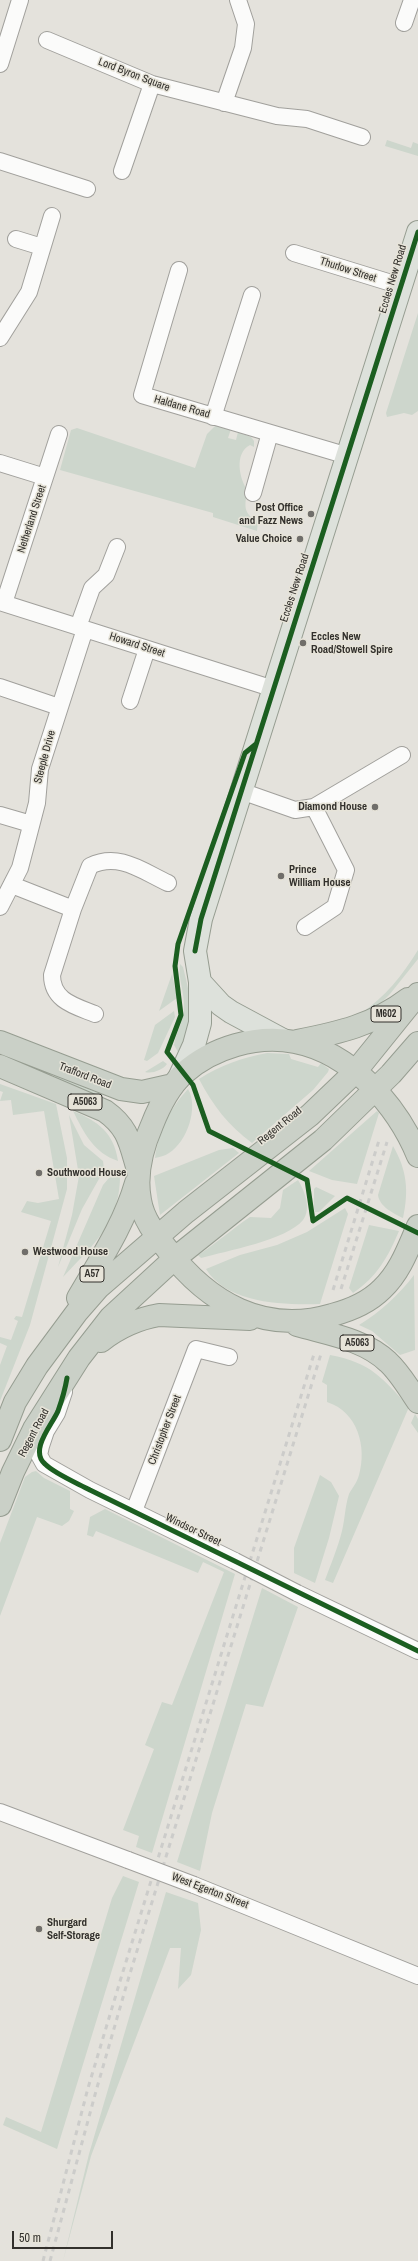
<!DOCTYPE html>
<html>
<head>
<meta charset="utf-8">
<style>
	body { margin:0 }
	#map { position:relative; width:418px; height:2261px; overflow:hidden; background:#e4e2dc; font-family:"Archivo Narrow",sans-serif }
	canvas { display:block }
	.scale { position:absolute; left:12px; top:2231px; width:101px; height:18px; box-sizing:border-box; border:2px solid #32302c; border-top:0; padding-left:5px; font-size:12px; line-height:14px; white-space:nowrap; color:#32302c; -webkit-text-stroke:3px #e7e4d9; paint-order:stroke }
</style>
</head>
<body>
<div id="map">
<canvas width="418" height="2261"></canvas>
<div class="scale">50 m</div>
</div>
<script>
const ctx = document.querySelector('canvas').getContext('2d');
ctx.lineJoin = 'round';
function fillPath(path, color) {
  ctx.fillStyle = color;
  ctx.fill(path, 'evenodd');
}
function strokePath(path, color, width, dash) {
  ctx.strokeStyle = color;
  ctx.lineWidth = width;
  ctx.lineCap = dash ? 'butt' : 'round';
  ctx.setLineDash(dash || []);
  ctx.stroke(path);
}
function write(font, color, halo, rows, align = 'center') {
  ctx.font = font + ' "Archivo Narrow",sans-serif';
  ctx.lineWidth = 3;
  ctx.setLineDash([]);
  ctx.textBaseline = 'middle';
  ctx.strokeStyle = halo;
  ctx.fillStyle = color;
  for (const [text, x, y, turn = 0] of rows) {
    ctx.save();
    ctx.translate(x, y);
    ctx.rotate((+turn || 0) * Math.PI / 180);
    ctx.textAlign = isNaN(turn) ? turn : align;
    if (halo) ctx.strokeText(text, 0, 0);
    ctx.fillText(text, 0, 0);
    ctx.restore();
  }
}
fillPath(new Path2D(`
	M387,140l24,8 2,-6 5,2v12l-33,-10z
	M418,313v98l-6,4 -8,-2 -17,4 -1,-4z
	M216,425l15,4 -3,9 8,2 2,-8 13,5 3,4v6l-4,-2c-16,8 -11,34 -2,46 -4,13 -5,24 10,30l-1,10 -44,-14v-4l-153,-43 11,-40 6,-2 118,40 12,-34z
	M418,950v9l-28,35 -14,14 -16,6c25,-17 42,-38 58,-64z
	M180,964l3,3c8,32 14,55 -5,85l-4,-7c2,-14 11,-25 10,-40 0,-14 -6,-27 -4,-41z
	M172,974l5,24 -18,13z
	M174,1011l1,6 -17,36 -11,8 -3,-1 11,-35z
	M267,1053l22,1 2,5 27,8 3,-4 8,6 -1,3 -15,18 -61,53c-24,-18 -39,-37 -53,-64 22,-14 42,-21 68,-26z
	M2,1054l49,19 -2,6 -49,-20z
	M163,1061l4,3c-4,6 -15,10 -22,8z
	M56,1075l47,20 -2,6 -47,-20z
	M0,1084l56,20 11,54v31l-37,136 -30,76v-36l7,-19 -7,-3v-6l11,3 7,-19 -4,-2 2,-3 6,1 29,-96 -30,-9 6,-11 11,2 21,-4 -15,-88 -31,4 -2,-15 -11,1 3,-9 -3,-1z
	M188,1089c11,18 -1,53 -19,64 -4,3 -10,4 -14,5 4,-28 14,-48 33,-69z
	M73,1111c25,10 41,22 45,50 -24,-8 -34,-28 -45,-50z
	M377,1111l2,2 -22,71 -25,-4 -23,-9z
	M69,1115l15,30 19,16 1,9 -22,39 -24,58 14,-52 7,-39z
	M393,1146c14,24 16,45 10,72 -9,-4 -24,-12 -25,-23z
	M233,1148l6,5 -79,62 -6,-39 65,-26z
	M120,1173c1,49 -26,71 -57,104l40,-92 6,-7z
	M298,1180c6,10 14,28 5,40 -16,20 -77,31 -102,38l-3,-3c19,-12 34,-26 52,-38l21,1 9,-10 3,-18z
	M316,1187l19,9 -16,16h-4l-1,-3v-20z
	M345,1208l3,6 -28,90c-36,1 -93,0 -114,-35l34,-14 37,-10 30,-13z
	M369,1225l30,6c-11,26 -22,46 -46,62l-4,-5z
	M414,1275l1,75 -15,5 -28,-24 -13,-6c21,-13 39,-29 55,-50z
	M330,1355c42,8 52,23 79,52l-76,176 -8,-3c6,-16 13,-33 17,-49 3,-12 3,-25 7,-37 3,-6 8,-11 10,-19 8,-28 -1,-63 -32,-73v-17l-5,-3z
	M415,1414l3,5v14l-7,-10z
	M36,1471l8,7 26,13v18l4,2 -5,10 -7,5 -25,-9 -37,99v-73l25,-66 7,-5z
	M320,1475l11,7 8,14 -10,42 -14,45 -21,-10v-25z
	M105,1509l130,65 -83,279 -16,-6 3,-11 -16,-6 31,-81 -9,-4 17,-43 10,3 52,-133 -21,-10 -5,11 -102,-42 -3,6 -6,-2 3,-18z
	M262,1588l36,19 -35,100 -17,-3 -34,109 -12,58 -23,-9z
	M123,1876l16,6 -82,267 -54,-24 3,-8 35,15 71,-234z
	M166,1892l32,11 3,27 -10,45 -13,14 3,-41h-11l-79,208 -28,105 26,-107z`), '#cdd6cc');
const street = new Path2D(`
	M404,23l8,-23
	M47,40l105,44 125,32 30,3 55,18
	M0,64l20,-64
	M224,103l19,-55 3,-24 -8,-24
	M0,161l87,28
	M122,171l30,-87
	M16,239l26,8
	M294,253l107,33
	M179,270l-37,125 206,61
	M0,338l29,-46 23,-76
	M213,417l39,-122
	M0,463l45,14
	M253,493l17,-60
	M0,602l274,87
	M4,603l55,-169
	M78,627l14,-39 14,-13 11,-28
	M0,687l59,20
	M130,701l17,-52
	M241,791l54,19 19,-3 32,63 -11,37 -30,20
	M314,807l88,-52
	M0,815l31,9
	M12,885l61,24
	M0,907l20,-39 17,-65 3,-34 45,-140
	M95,1014c-20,-8 -43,-13 -43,-39l21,-66 17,-43c29,-14 52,5 78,17
	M64,1392l-7,21 -11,18 -5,15 -2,9 5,9 46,26 145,71
	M134,1511l62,-162 33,8
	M297,1593l121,58
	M0,1812l128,48
	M194,1885l224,91`);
const primary = new Path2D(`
	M200,982l21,23 10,7 52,28
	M179,1078l15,-33 6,-22v-41l-5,-31 6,-32 217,-687`);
const highway = new Path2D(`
	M297,1041c41,-8 77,-16 111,-42
	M0,1042l121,47 21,3 31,-7
	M0,1066l105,45c24,17 25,33 33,59
	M418,1156c-21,-51 -67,-103 -123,-114 -38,-8 -83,6 -111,31 -14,13 -25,34 -32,52 -10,23 -17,49 -12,75 3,19 15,34 27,49 41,54 97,86 165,66 19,-5 36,-12 50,-26 18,-17 26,-40 36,-63
	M78,1298c22,-38 46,-73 58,-115
	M297,1325c31,9 67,14 91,37 12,11 21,27 30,40
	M101,1341c18,-14 35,-22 58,-26l91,4
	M0,1440l15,-38 22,-36 40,-54 21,-24 88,-76 124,-97 45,-43 63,-78
	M0,1505l13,-33 21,-43 45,-71 32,-41 63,-58 149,-119 68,-66 27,-31`);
strokePath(street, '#a1a09c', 18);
strokePath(primary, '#969d91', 24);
strokePath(highway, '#969d91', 24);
strokePath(street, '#fbfbfa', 16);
strokePath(primary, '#dde1db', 22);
strokePath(highway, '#cad0c7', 22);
strokePath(new Path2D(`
	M341,1289l46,-147
	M333,1290l47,-153
	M43,2261l45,-173 33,-110 193,-624
	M50,2261l46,-170 32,-111 193,-626`), '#ccccca', 3, [5, 5]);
const streetBridge = new Path2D(`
	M235,1561l62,32
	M128,1860l66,25`);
strokePath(streetBridge, '#a1a09c', 18, []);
strokePath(streetBridge, '#fbfbfa', 16);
strokePath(new Path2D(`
	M256,744l-11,9 -67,191 -3,22 6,49 -14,37 26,33 16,46 98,49 6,41 34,-23 71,35
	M195,951l6,-32 217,-687
	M67,1378c-2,12 -5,22 -9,33 -6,14 -29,39 -13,53 10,10 32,19 45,26l328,161`), '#1b5e20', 5);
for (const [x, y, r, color] of [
	[311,514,4,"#706e6a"],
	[300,539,4,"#706e6a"],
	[303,643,4,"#706e6a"],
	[375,807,4,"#706e6a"],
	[281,876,4,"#706e6a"],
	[39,1173,4,"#706e6a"],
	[25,1252,4,"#706e6a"],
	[39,1929,4,"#706e6a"]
]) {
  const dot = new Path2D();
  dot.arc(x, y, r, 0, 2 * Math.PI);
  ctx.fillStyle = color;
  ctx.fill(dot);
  strokePath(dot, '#e7e4d9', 1.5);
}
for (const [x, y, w] of [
	[386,1014,30],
	[85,1102,34],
	[92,1274,24],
	[357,1343,34]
]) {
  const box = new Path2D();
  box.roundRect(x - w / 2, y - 8, w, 16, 3);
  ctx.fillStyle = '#e7e4d9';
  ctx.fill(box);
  strokePath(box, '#32302c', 1);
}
write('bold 10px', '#32302c', null, [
	["M602",386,1014],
	["A5063",85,1102],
	["A57",92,1274],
	["A5063",357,1343]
]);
write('11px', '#32302c', '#e7e4d9', [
	["Lord Byron Square",134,75,21],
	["Thurlow Street",348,270,18],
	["Eccles New Road",393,279,-73],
	["Haldane Road",182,407,16],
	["Netherland Street",32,519,-72],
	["Eccles New Road",295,588,-72],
	["Howard Street",137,645,18],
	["Steeple Drive",45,757,-75],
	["Trafford Road",85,1076,21],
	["Regent Road",280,1126,-39],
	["Christopher Street",165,1430,-69],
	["Regent Road",34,1433,-62],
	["Windsor Street",193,1530,26],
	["West Egerton Street",210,1891,21]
]);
write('bold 11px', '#32302c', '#e7e4d9', [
	["Post Office",303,508,"right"],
	["and Fazz News",303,521,"right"],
	["Value Choice",292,539,"right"],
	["Eccles New",311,637],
	["Road/Stowell Spire",311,650],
	["Diamond House",367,807,"right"],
	["Prince",289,870],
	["William House",289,883],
	["Southwood House",47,1173],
	["Westwood House",33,1252],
	["Shurgard",47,1923],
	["Self-Storage",47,1936]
], 'left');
</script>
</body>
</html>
